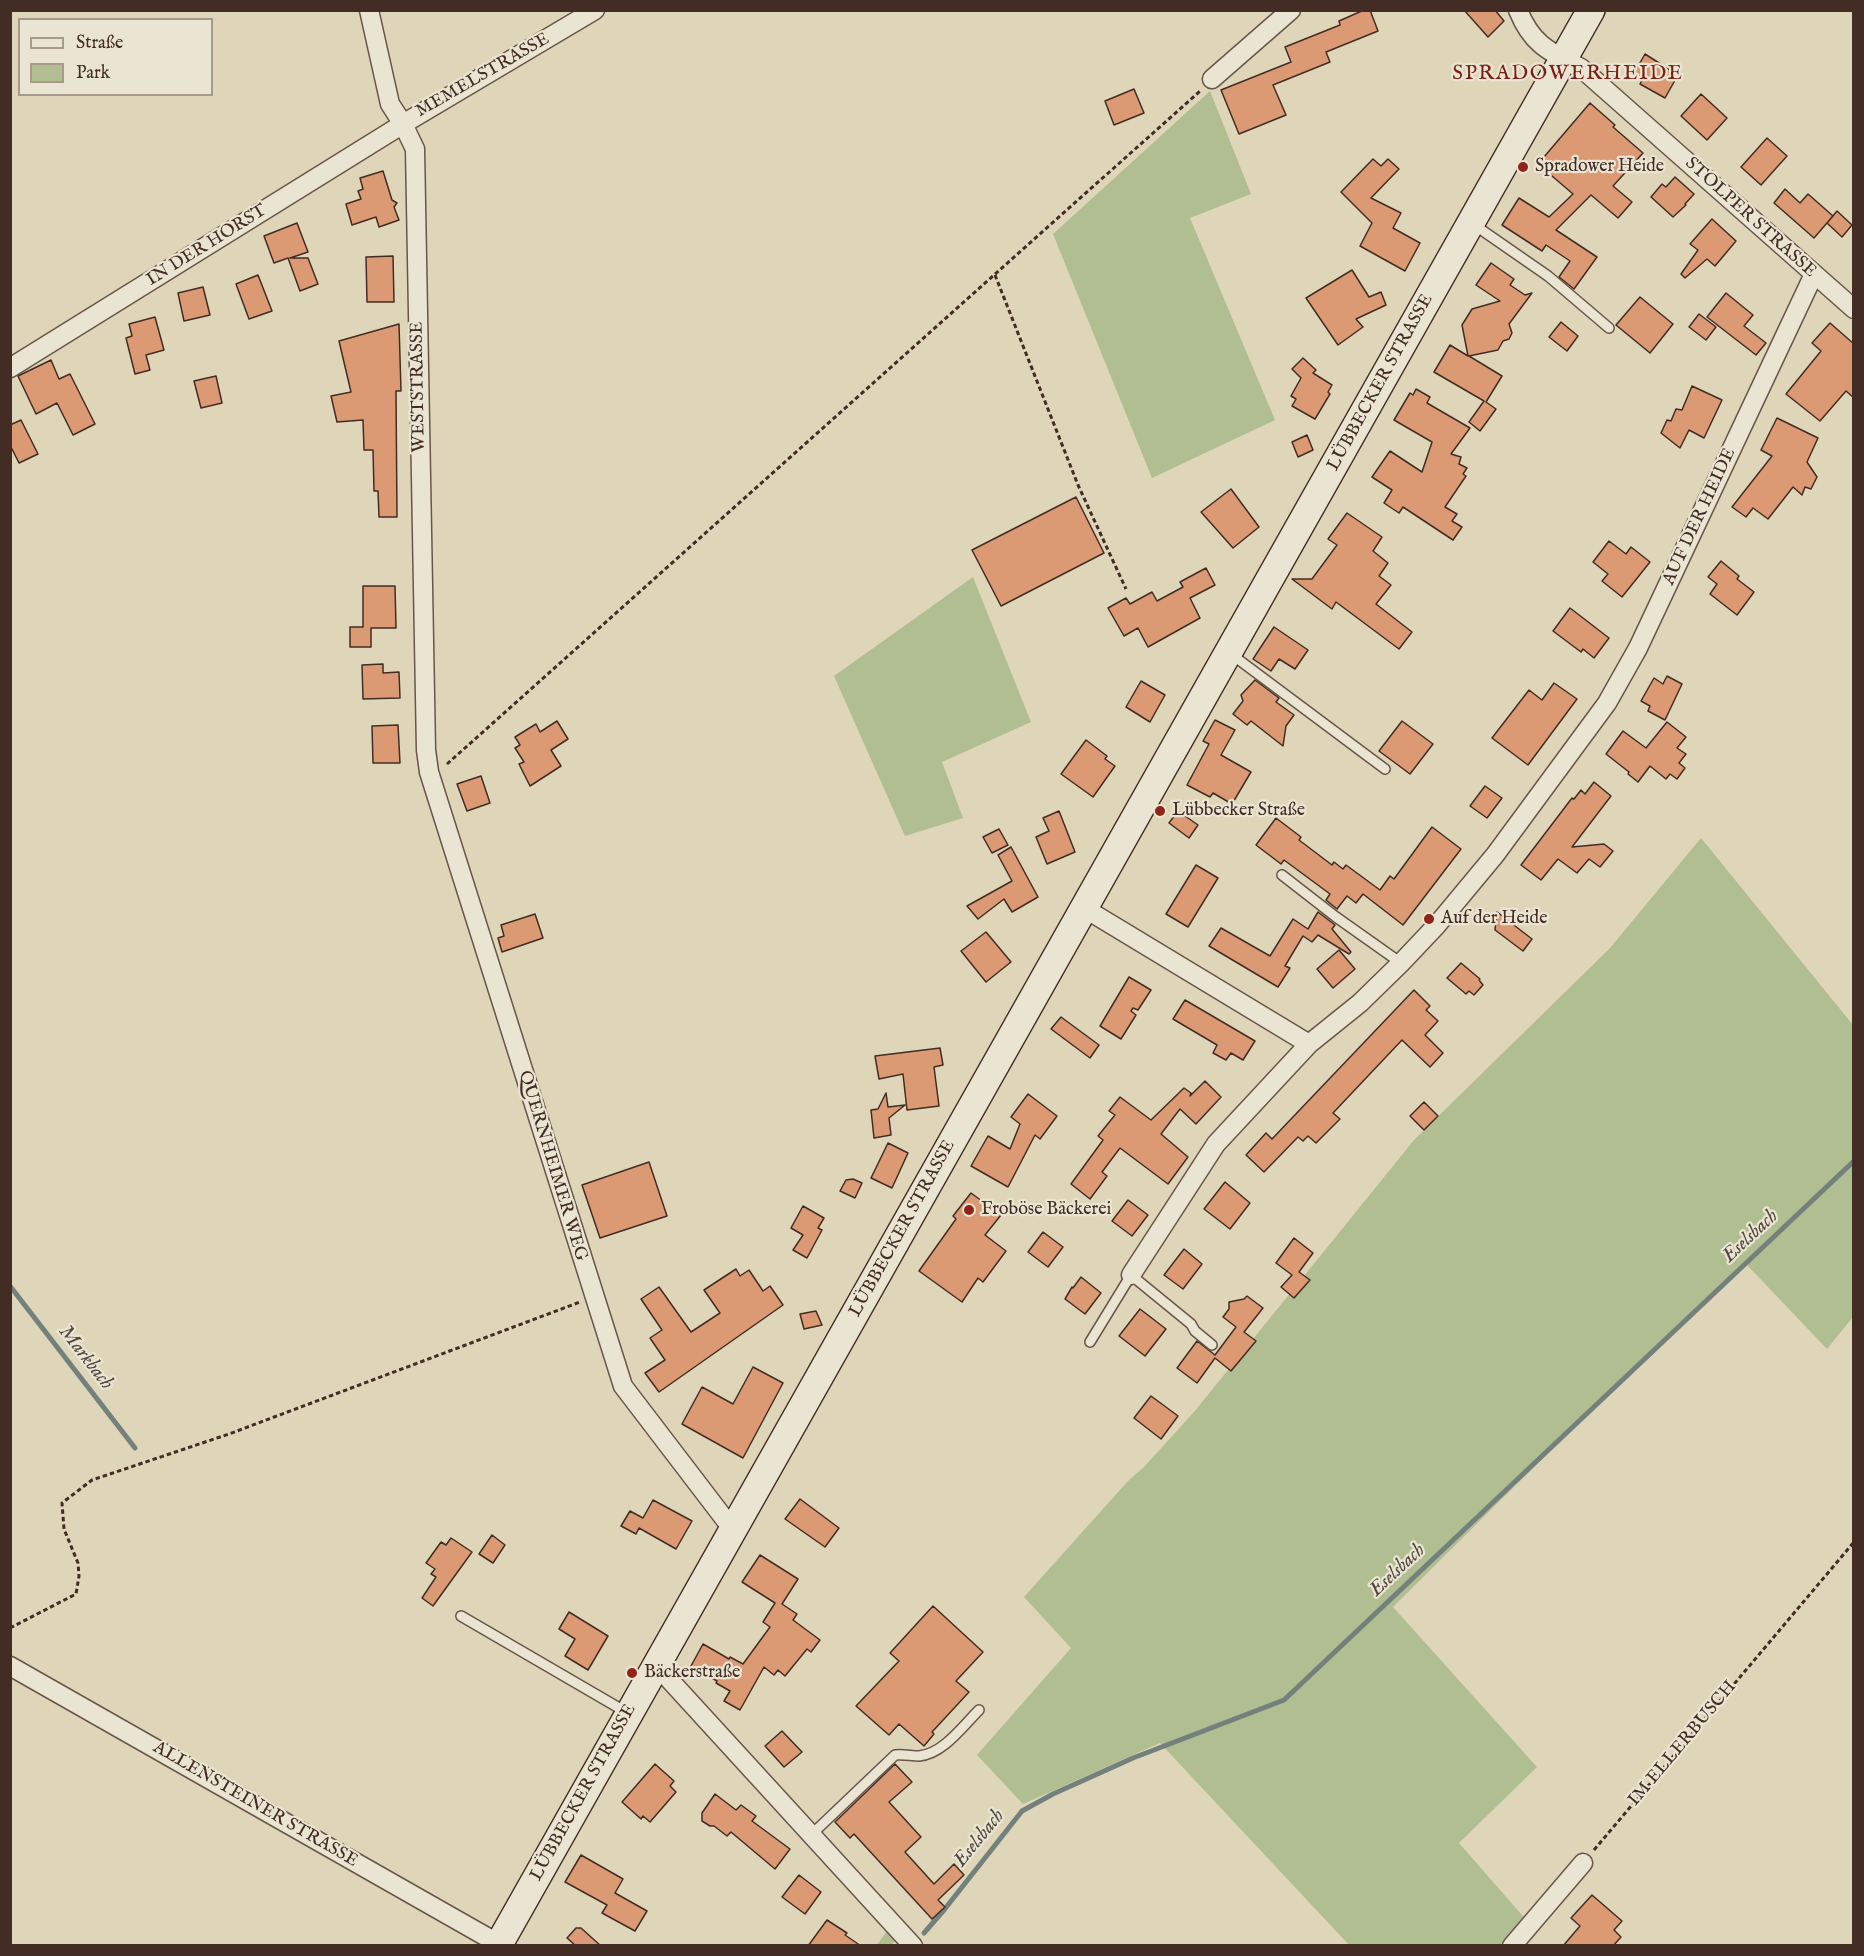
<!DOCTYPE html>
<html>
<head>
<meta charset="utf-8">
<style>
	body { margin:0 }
	#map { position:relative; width:1864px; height:1956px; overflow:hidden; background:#dfd6ba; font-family:"IM FELL English",serif }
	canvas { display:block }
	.frame { position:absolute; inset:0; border:12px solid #422c24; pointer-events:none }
	.legend { position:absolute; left:18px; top:18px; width:195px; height:78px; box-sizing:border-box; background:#eae4d2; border:2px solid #a79a8c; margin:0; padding:8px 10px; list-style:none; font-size:18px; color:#422c24 }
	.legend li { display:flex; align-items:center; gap:12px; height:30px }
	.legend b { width:30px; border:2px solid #a79a8c }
</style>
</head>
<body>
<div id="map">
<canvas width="1864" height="1956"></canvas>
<div class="frame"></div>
<ul class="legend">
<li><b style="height:8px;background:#eae4d2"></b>Straße</li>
<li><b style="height:16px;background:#b0be91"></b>Park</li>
</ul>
</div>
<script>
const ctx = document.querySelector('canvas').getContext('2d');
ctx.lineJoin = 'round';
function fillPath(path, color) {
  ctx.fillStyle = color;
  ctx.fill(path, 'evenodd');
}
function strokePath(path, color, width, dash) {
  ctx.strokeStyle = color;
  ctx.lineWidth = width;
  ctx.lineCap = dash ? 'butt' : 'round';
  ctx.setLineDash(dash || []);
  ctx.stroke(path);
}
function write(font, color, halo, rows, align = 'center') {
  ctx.font = font + ' "IM FELL English",serif';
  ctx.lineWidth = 4.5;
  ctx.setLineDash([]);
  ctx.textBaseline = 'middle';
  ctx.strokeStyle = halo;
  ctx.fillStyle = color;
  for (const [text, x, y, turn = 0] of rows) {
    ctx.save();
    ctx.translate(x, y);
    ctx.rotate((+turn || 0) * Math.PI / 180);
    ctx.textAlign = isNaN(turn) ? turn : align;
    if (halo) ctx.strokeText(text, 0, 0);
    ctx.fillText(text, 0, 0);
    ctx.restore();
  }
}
fillPath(new Path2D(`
	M1210,91l41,103 -61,24 85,202 -123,58 -99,-244z
	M973,577l58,145 -89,40 21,56 -58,18 -71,-160z
	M1701,838l152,187v292l-26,32 -80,-84 -91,81 -263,261 144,160 -78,76 69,79 -22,23h-157l-189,-202 -137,61 -46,-49 94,-107 -47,-51 104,-116 16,-14 50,-55 220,-272 196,-192z
	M887,1931l9,9 -5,5 -15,1z`), '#b0be91');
strokePath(new Path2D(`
	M10,1286l125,162
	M924,1933l20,-23 78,-99 31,-17 80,-36 151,-58 570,-539`), '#74807c', 5);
const building = new Path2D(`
	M1364,10h6l8,21 -52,21 4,10 -57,23 13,30 -47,19 -18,-44 70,-28 -6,-15 55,-22 -1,-4z
	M1464,10h31l9,11 -16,16z
	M1645,54l33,21 -13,23 -25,-14 2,-4 -9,-5z
	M1134,89l10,24 -30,12 -9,-24z
	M1701,94l26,24 -20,22 -26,-24z
	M1590,103l25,22 -2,2 30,26 -30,33 19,16 -14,16 -27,-23 -35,35 41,27 -23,32 -15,-12 11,-16 -24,-16 -4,6 -40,-26 17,-27 30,19 24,-23 -35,-30z
	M1767,138l20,18 -26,29 -20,-18z
	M1373,159l8,7 7,-7 11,10 -28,29 30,15 -8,15 27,15 -15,28 -45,-25 12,-23 -31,-31z
	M383,171l9,29 5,3 -3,4 5,13 -20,7 -3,-10 -24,8 -6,-21 15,-5 -3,-8 5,-2 -3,-11z
	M1675,177l19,17 -9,10 1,1 -13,12 -22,-20 11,-13 4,3z
	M1785,189l15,14 8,-9 25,22 -19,22 -40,-35z
	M1837,211l15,14 -10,12 -15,-14z
	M1712,219l24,22 -21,25 -8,-7 -22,19 -4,-4 17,-24 -8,-6z
	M297,223l11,29 -18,6h18l10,26 -18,7 -12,-33 -14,5 -10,-27z
	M393,256l1,46h-27l-1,-45z
	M1491,263l23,16 -4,6 15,10 7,-2 -23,31 3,9 -3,6 -6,2 -5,9 -29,6 33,20 -16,26 10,7 -16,22 -11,-9 15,-21 -50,-29 16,-27 18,11 -6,-31 10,-16 28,-8 -24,-16z
	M1352,270l17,27 12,-5 5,13 -30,14 7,8 -25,18 -32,-47z
	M258,275l14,36 -23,8 -13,-35z
	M203,287l7,28 -26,6 -6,-28z
	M1726,293l27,22 -9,11 22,17 -10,12 -49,-38z
	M1640,297l33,27 -23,29 -34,-28z
	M1699,314l17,13 -10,13 -17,-13z
	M155,317l9,33 -18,5 4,15 -15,4 -9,-36 6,-2 -3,-12z
	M1561,322l17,14 -11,15 -18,-14z
	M1830,323l24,21v54l-8,-7 -26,30 -34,-27 35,-43 -9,-8z
	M399,324l2,67h-5l1,126h-18l-1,-26h-4l-1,-41h-9l-1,-30 -26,2 -6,-26 20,-4 -12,-51z
	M1303,358l13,12 -3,3 19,12 -4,7 2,2 -15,25 -23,-13 4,-7 -5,-3 10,-18 -9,-9z
	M51,360l8,19 11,-5 25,50 -22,11 -16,-32 -21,11 -18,-38z
	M216,376l6,27 -21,5 -7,-27z
	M1692,386l30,14 -18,38 -15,-8 -9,18 -19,-15 6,-13 4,1 5,-12 6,1z
	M1416,389l14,8 -3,6 43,25 -19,26 10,3 -2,7 8,4 -4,6 3,2 -21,31 12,7 -5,7 10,6 -9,13 -50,-33 -4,6 -15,-10 8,-13 -20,-13 18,-26 32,21 10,-30 -38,-22 16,-27 3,2z
	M1777,418l41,20 -11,24 10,15 -6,12 -6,-2 -3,8 -9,-8 -25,32 -15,-11 -7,9 -14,-10 40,-51 -11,-6z
	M21,420l17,34 -19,9 -9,-18v-20z
	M1307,435l6,15 -15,7 -6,-15z
	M1231,489l28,38 -26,21 -32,-36z
	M1076,497l28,56 -103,53 -29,-56z
	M1347,513l35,24 -9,14 15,12 -9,13 12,9 -15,19 36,28 -13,17 -63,-47 -4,7 -40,-30h20l25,-34 -9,-6z
	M1609,541l17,13 5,-7 19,15 -28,35 -20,-16 6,-7 -15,-12z
	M1721,561l18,15 -2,3 17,13 -17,23 -27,-21 7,-10 -9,-7z
	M1206,568l9,17 -25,13 10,20 -52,29 -10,-19 -14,8 -16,-28 18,-10 4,6 22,-12 5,9 26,-14 -3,-5z
	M363,586h32l1,42h-25v19h-21v-20h13z
	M1570,608l39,30 -15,20 -11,-9 -2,3 -28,-21z
	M1274,627l34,23 -13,19 -16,-10 -8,12 -18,-12z
	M383,664v9l16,-1 1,26 -37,1 -1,-34z
	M1667,676l15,8 -17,36 -17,-9 2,-5 -9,-5 13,-23 9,6z
	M1255,680l24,18 -3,4 18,13 -8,11 -3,20 -32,-25 -4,4 -14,-11 10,-13 -2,-6z
	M1141,681l24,14 -15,27 -24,-15z
	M1554,683l23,16 -49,66 -36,-27 37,-48 13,10z
	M1215,720l20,10 -14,25 30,17 -19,32 -19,-11 -3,4 -23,-12 22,-41 -6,-3z
	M557,721l11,18 -17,11 10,16 -31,20 -11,-22 5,-2 -9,-14 5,-3 -5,-8 21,-13 4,8z
	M1402,721l31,23 -23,30 -31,-23z
	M1667,722l19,15 -9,11 9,6 -7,9 6,5 -8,11 -7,-5 -4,5 -16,-13 -12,16 -10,-8 1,-2 -23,-18 17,-23 23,17z
	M398,725l2,38h-27l-1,-37z
	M1086,740l21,16 -2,3 10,7 -22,31 -32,-23z
	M481,776l9,27 -23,8 -10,-27z
	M1594,782l17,14 -39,51 32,-3 9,7 -13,16 -11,-8 -12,14 -19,-14 -17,21 -20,-15 51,-67 2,1 7,-9 4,4z
	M1485,786l17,12 -15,20 -17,-12z
	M1059,811l16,41 -28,12 -11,-27 13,-6 -6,-13z
	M1178,811l20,14 -9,13 -20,-15z
	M1276,818l25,19 -2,3 33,25 2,-3 9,7 3,-4 34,25 10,-14 4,3 38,-52 29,22 -58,76 -40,-31 -7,9 -9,-7 -10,13 -11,-9 4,-6 -46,-34 -3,4 -25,-19z
	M999,829l9,16 -16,8 -9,-16z
	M1011,847l27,50 -26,15 -8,-13 -26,20 -11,-13 45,-25 -14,-26z
	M1196,865l22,13 -30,49 -22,-13z
	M1318,912l17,13 -3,4 19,23 -2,2 -31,-19 -6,7 -9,-6 -18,30 5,2 -12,19 -69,-41 12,-18 49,28 23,-37 15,10z
	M1497,912l35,27 -9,12 -28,-21z
	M535,914l8,24 -41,14 -4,-14 6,-2 -3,-11z
	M986,932l25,30 -25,20 -25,-31z
	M1339,950l16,19 -22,19 -16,-19z
	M1461,963l19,16 -1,1 4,5 -9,10 -5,-4 -3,3 -19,-16z
	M1129,977l22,13 -13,20 -5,-2 -2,3 5,4 -15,24 -21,-13z
	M1414,990l16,16 -4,4 12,11 -13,14 18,18 -13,14 -28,-27 -69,73 7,6 -24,24 -8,-7 -5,5 -5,-4 -34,35 -18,-17 20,-22 6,6z
	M1185,1000l70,41 -12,19 -12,-7 -5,7 -13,-7 4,-8 -44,-26z
	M1061,1017l38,28 -9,13 -39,-29z
	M940,1048l3,17 -9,2 5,39 -32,4 -4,-36 -24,5 -4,-23z
	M1205,1081l16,16 -25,27 -16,-15 -19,25 27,23 -20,27 -48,-36 -18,24 5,4 -17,23 -19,-15 32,-44 -5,-4 17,-21 -6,-4 11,-14 31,23 33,-32 7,5 -1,3z
	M886,1093l2,14 17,-2 -16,13 2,17 -17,3 -3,-28 7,-1z
	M1028,1094l29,22 -17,23 -5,-4 -27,52 -37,-21 17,-30 22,13 10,-25 -9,-7z
	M1424,1102l14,14 -14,14 -14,-14z
	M888,1143l20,10 -16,35 -21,-10z
	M649,1162l18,54 -67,22 -18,-53z
	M853,1179l9,4 -7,15 -15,-7 6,-11z
	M1225,1182l25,21 -20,26 -26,-20z
	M971,1193l30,22 -16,20 21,16 -23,31 -5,-4 -16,24 -43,-31 37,-52 -3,-3z
	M1128,1200l20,15 -16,21 -20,-15z
	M803,1206l21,12 -6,10 4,2 -15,28 -14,-8 10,-15 -12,-7z
	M1043,1232l20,15 -15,20 -20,-15z
	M1294,1238l19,15 -14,19 11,8 -16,18 -13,-11 11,-12 -16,-12z
	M1184,1249l18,15 -19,25 -19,-14z
	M736,1269l4,7 9,-6 14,21 7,-5 13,19 -124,87 -14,-19 20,-13 -15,-22 12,-8 -21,-31 18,-12 32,45 29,-19 -16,-23z
	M1081,1277l20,16 -16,21 -20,-15 7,-12 1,1z
	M1247,1296l16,12 -19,24 12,9 -25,30 -16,-13 -18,25 -20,-15 20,-27 18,14 21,-28 -13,-10 6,-8v-7l15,-3z
	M1140,1309l26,20 -21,27 -26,-20z
	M816,1311l6,14 -18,4 -4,-15z
	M753,1367l30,16 -40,75 -61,-34 20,-37 31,17z
	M1151,1396l27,20 -17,23 -27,-21z
	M800,1499l39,29 -14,19 -40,-28z
	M653,1500l39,21 -16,28 -37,-21 -3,6 -15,-8 9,-15 13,7z
	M492,1535l13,10 -12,18 -14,-9z
	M451,1538l21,14 -39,54 -11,-8 14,-21 -5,-3 4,-5 -9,-6 15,-21 5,3z
	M760,1555l38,24 -16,25 15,10 -4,6 27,20 -9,12 -4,-3 -22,27 -7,-6 -4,5 -10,-8 -24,43 -16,-9 6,-10 -14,-8 1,-2 -26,-15 12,-22 26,15 1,-2 13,7 27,-37 -7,-5 12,-19 -33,-21z
	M933,1606l50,46 -27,29 13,11 -37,40 2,2 -10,12 -25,-22 -10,11 -33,-29 43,-45 -9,-8z
	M569,1612l39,24 -20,34 -23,-14 10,-17 -16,-10z
	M782,1731l20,21 -18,15 -19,-21z
	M655,1764l19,17 -4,5 6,6 -26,30 -7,-6 -2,3 -19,-17z
	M895,1764l17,18 -23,20 32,35 -16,15 29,32 20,-20 10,11 -26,25 7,7 -13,12 -78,-85 -4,4 -15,-16z
	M715,1794l21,16 5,-5 15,11 -4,5 38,28 -15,20 -44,-37 -4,4 -13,-10h-4l-8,-5v-8z
	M581,1855l42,24 -8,14 32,18 -12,20 -33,-18 5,-8 -42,-23z
	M799,1875l22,17 -16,22 -23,-17z
	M1592,1895l30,26 -8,9 7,7 -8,9h-50l17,-20 -9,-8z
	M827,1920l20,13 -2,2 16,11h-53z
	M576,1928h5l20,18h-25l-9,-8z`);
fillPath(building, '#db9a74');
strokePath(building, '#422c24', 1.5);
const service = new Path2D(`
	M1473,224l75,52 61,52
	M1231,654l154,115
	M1282,875l54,42 65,46
	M1090,1342l41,-67 60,49 4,7 17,14
	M461,1616l165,96
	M811,1835l84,-80c9,-1 16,1 24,1 24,-2 44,-30 60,-46`);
const minor = new Path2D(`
	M369,10l21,94 13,20 12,25 11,601 3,22 194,614 110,144
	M1518,10c14,35 32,42 63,58l273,241
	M1212,79l79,-69
	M10,368l393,-244 192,-114
	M1084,908l225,136
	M1131,1275l85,-131 93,-100 51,-41 41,-40 35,-37 59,-71 112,-152 31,-55 176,-374
	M656,1665l257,281
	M10,1666l489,278
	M1512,1946l71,-83`);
const secondary = new Path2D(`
	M498,1946l1093,-1936`);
strokePath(service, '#69564a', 12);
strokePath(minor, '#69564a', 21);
strokePath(secondary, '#422c24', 30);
strokePath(new Path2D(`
	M995,275l83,210 48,104
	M447,764l753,-673
	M10,1628l66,-34 3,-18 -1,-13 -14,-34 -2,-26 30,-23 137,-46 351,-132
	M1594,1850l260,-308`), '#422c24', 3, [4.5, 3]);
strokePath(service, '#eae4d2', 9);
strokePath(minor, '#eae4d2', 18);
strokePath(secondary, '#eae4d2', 27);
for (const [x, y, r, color] of [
	[1523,167,6,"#8f2418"],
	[1160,811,6,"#8f2418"],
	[1429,919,6,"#8f2418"],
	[969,1210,6,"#8f2418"],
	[632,1673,6,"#8f2418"]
]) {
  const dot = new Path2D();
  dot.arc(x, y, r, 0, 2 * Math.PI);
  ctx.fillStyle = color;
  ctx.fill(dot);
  strokePath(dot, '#eae4d2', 2);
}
write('18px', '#422c24', '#eae4d2', [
	["MEMELSTRASSE",483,76,-30],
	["STOLPER STRASSE",1750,218,42],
	["IN DER HORST",207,246,-32],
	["LÜBBECKER STRASSE",1381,383,-61],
	["WESTSTRASSE",419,387,-91],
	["AUF DER HEIDE",1700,517,-65],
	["QUERNHEIMER WEG",552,1166,73],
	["LÜBBECKER STRASSE",903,1229,-61],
	["IM ELLERBUSCH",1683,1744,-50],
	["LÜBBECKER STRASSE",584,1793,-61],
	["ALLENSTEINER STRASSE",255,1805,30]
]);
write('18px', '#422c24', '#eae4d2', [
	["Spradower Heide",1535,167],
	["Lübbecker Straße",1172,811],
	["Auf der Heide",1441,919],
	["Froböse Bäckerei",981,1210],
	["Bäckerstraße",644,1673]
], 'left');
write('italic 20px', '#534841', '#eae4d2', [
	["Eselsbach",1751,1237,-43],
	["Markbach",85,1358,52],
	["Eselsbach",1398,1571,-43],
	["Eselsbach",980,1839,-51]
]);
ctx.letterSpacing = '1.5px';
write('21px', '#7a1f14', '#eae4d2', [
	["SPRADOWERHEIDE",1568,75]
]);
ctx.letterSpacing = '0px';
</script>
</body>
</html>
